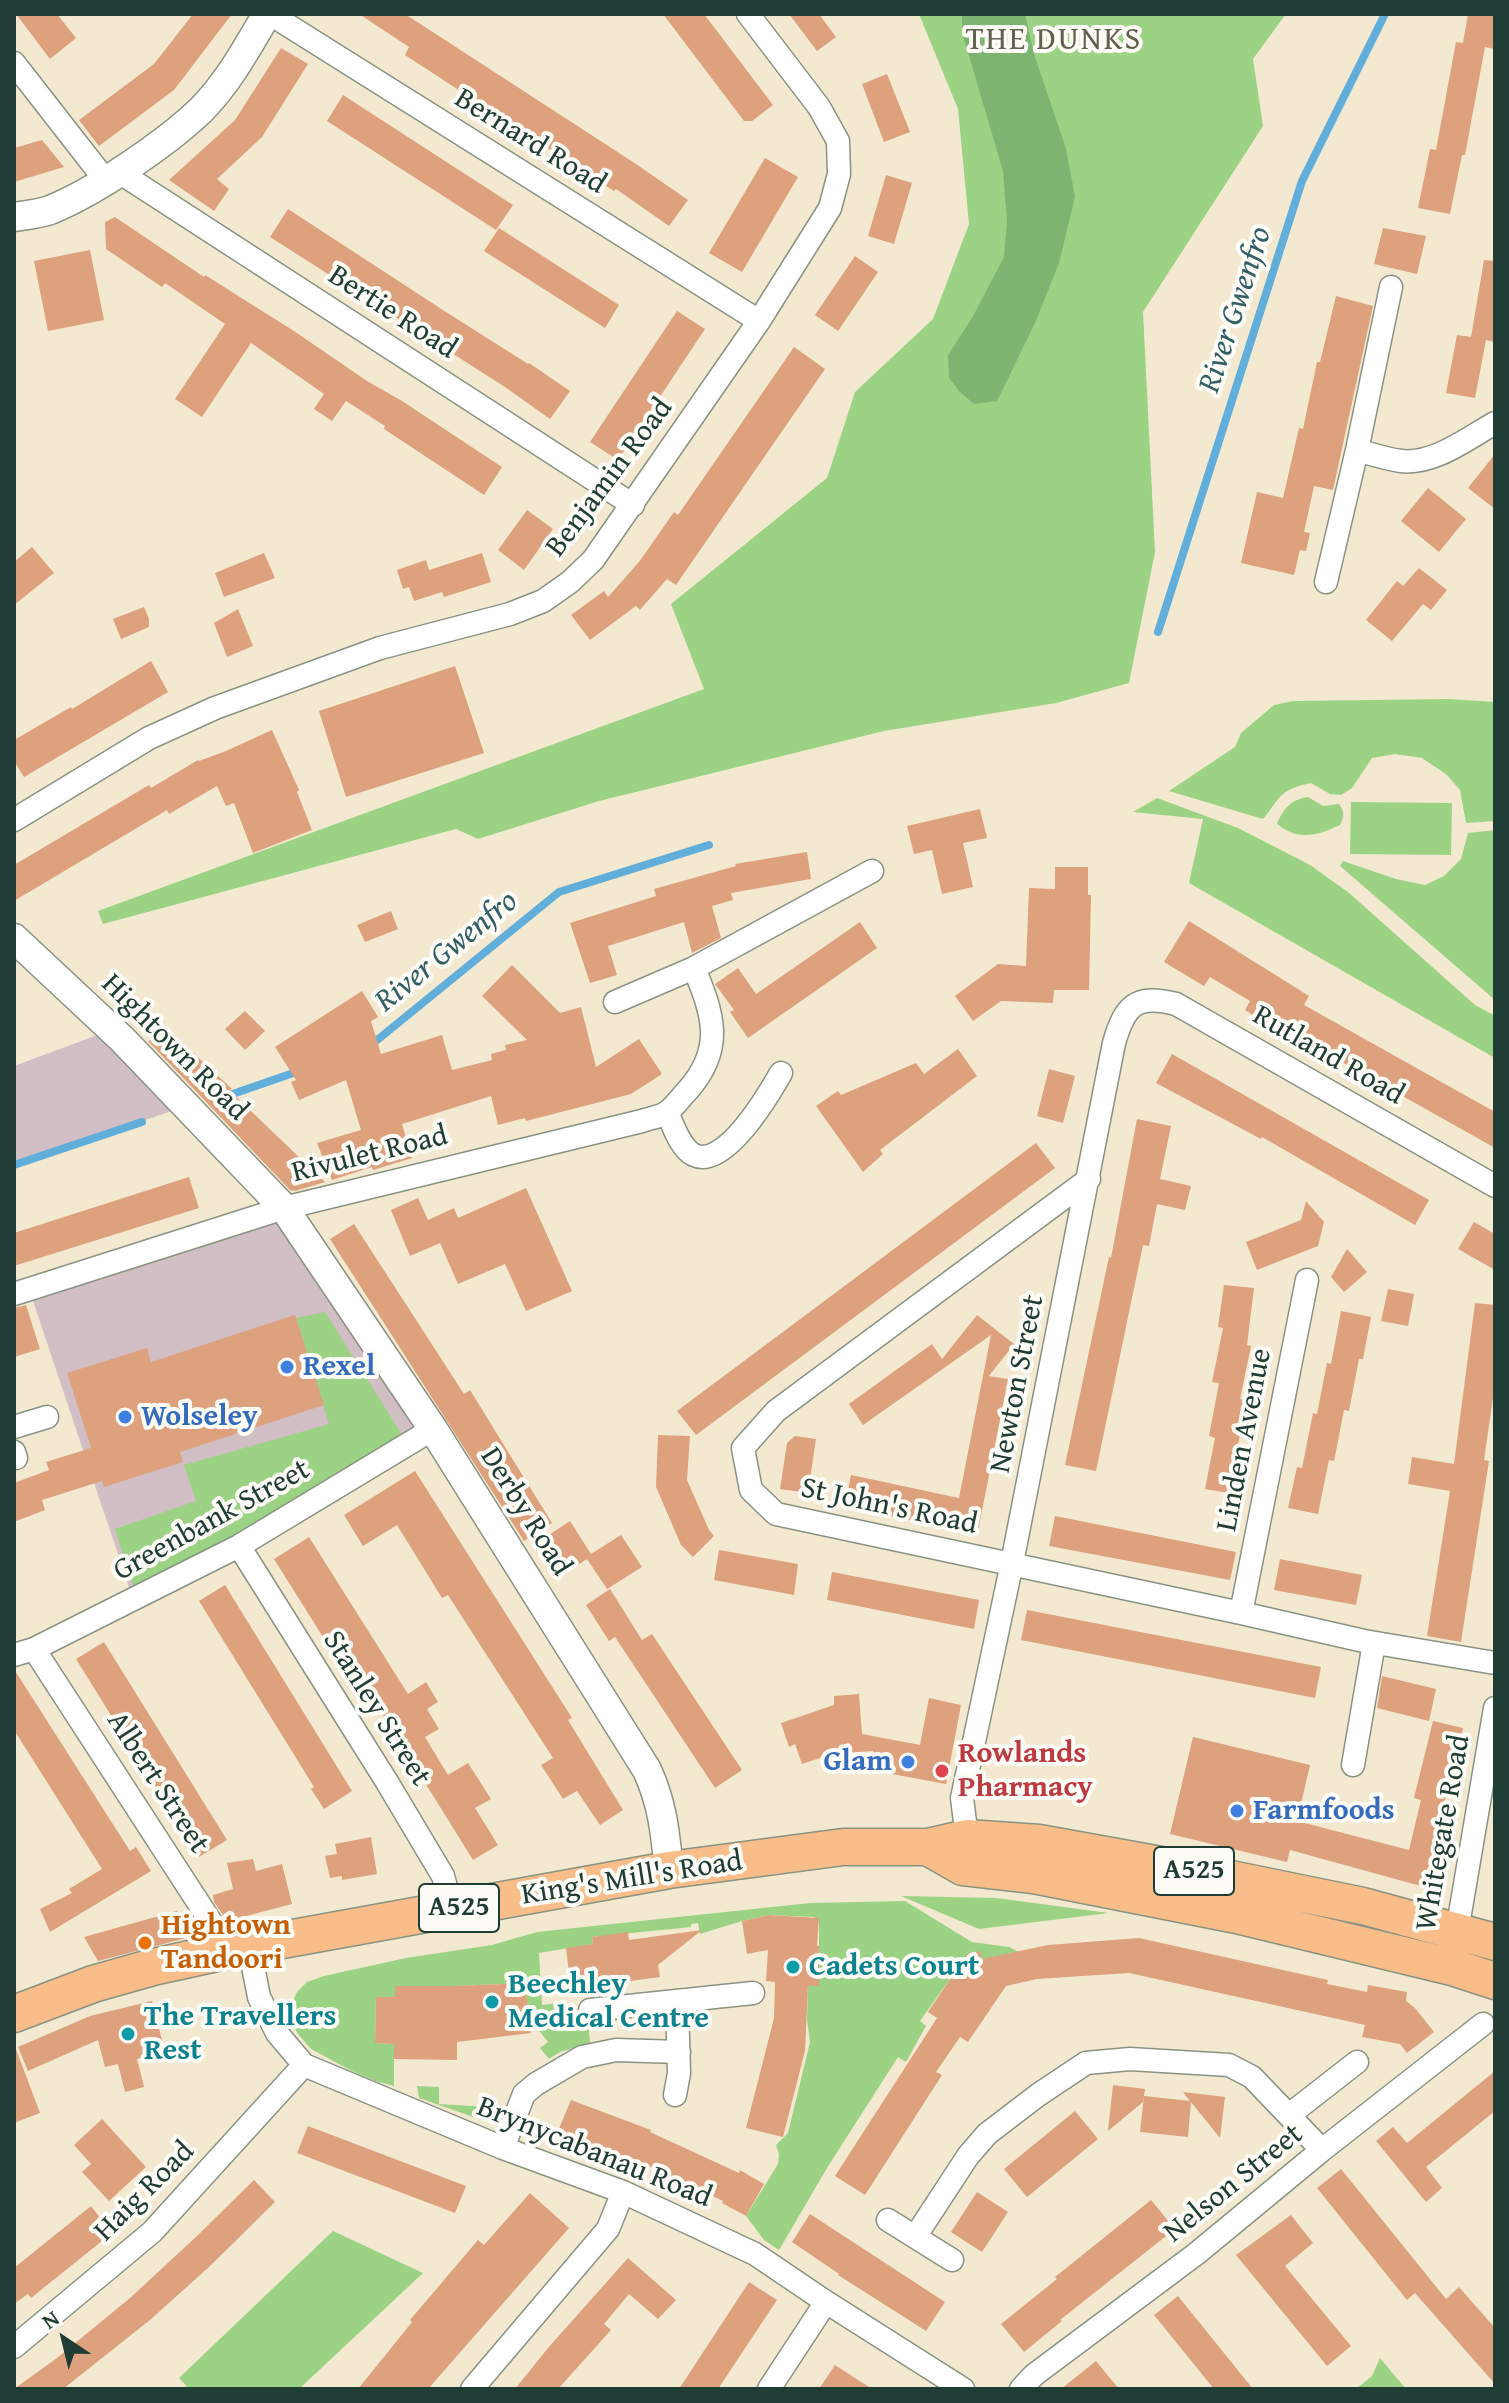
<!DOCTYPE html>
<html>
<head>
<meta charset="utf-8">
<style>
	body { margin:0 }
	#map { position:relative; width:1509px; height:2403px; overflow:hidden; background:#f3e9d1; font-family:"Gentium Book Plus",serif }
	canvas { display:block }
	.frame { position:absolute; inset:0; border:16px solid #1f3d34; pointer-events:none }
	.north { position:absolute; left:24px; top:2299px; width:80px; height:80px; -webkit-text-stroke:6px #fdfcf7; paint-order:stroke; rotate:325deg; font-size:22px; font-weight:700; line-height:32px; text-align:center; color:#1f3d34 }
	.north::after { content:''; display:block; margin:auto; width:28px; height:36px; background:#1f3d34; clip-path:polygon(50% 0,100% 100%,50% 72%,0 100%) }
</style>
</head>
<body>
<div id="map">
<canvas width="1509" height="2403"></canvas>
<div class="frame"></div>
<div class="north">N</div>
</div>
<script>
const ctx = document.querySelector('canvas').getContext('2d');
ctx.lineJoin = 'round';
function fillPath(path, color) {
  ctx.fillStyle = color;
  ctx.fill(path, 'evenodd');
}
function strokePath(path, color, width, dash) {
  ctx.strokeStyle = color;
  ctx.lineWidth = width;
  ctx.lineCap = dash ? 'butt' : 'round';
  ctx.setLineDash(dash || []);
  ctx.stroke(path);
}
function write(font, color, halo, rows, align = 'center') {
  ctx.font = font + ' "Gentium Book Plus",serif';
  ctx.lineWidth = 8;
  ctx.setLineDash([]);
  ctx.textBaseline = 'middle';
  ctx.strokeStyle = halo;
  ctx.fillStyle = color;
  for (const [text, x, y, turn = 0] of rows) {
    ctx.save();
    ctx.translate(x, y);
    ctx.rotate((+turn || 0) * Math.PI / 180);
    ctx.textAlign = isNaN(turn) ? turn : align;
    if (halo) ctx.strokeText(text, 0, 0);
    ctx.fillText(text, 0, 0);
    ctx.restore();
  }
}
fillPath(new Path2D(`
	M111,1030l75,76 -172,59v-99z
	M284,1208l149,221 -300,170 -104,-310z`), '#d2bec5');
fillPath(new Path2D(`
	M919,14h367l-33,45 10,67 -120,186 12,240 -26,131 -73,20 -172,28 -285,70 -121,38 -22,-10 -353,95 -5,-13 606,-222 -33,-85 156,-126 28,-86 78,-73 36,-95 -11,-115z
	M1449,699l46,3v119l-29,2 -6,-33 -13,-15 -25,-17 -27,-4 -23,4 -20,30 -11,7 -11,-1 -19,-11c-32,7 -29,13 -48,36l-94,-28 66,-44 6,-14 33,-28 19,-4z
	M1308,797l15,9 16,-2c6,8 5,13 1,21 -23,11 -42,16 -63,-1 7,-16 13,-24 31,-27z
	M1157,798l81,30 72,37 38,27 127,113 20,11v42l-306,-175 14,-64 -70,-7z
	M1351,802l101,1 -1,52 -101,-1z
	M1495,830v170l-155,-134 3,-5 53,18 29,6 19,-9 17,-17 7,-26z
	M325,1312l81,129 -270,153 -21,-65 81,-28 -12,-36 145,-41 -33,-106z
	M901,1896l95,2 113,15 -130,16z
	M905,1901l67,41 37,5 12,6 -13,7 -45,1 -43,60 6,5 -20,36 -8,-5 -71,111 -48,82 -15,-10 -18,-24 32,-52 1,-10 -3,-9 12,-12 22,-91 -3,-23 1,-33h11v-65l-5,-4 -45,-2 -27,6 -42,13 -2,-11 -7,1v3l-99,10 1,7 -54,9 3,52 24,-3 2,21 20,-2 2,22 -30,9 -11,7 -9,-11 8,-6 -19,-24 -4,-35 -69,3h-60l-1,11h-19l-1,46 19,1v42l-19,-5 -23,-10 -41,-22 -13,-15 -7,-12v-17l6,-13 10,-10 17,-6 82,-18 86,-13 45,-13 273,-29z
	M417,2086l22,1v17l66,4 -4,8 -9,6 -7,-1 -66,-23z
	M333,2231l90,42 -124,116h-110l-10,-11z
	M1380,2358l26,31h-50l16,-13z`), '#9cd284');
fillPath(new Path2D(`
	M962,14h63l9,40 32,95 9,48 -16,66 -24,60 -38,78 -23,3 -15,-13 -10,-13 -1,-23 24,-37 32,-61 3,-36 -4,-50 -41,-139z`), '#7db472');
strokePath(new Path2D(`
	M1158,632l144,-451 83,-167
	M371,1045l188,-153 150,-47
	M224,1097l78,-27
	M14,1165l128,-43`), '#62aedb', 8);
fillPath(new Path2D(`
	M16,14h41l19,24 -26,21z
	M193,14h39l-58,76 -75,56 -20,-26 75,-56z
	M359,14h46l231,150 52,36 -19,26 -53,-37 -2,2 -209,-136 4,-8z
	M663,14h41l69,91 -21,16h-8z
	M789,14h30l17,23 -19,14z
	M1468,14h27v35l-10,-2 -20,108h-3l-12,59 -32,-6 12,-59 6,1 20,-108 7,1z
	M281,48l27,16 -46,73 -45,42 12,10 -15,22 -45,-31 66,-60z
	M887,74l23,58 -26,10 -22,-58z
	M343,95l170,110 -17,25 -169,-109z
	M42,140l22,27 -50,15v-34z
	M765,158l33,19 -56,95 -33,-19z
	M886,175l26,8 -18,61 -26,-8z
	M288,209l158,103 82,52 1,-1 41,28 -20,28 -45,-32 -235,-150z
	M115,217l89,60 1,-2 89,56 73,50 35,20 100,66 -18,28 -100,-66 1,-3 -39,-25 -14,20 -18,-12 10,-15 -73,-51 -49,74 -27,-18 50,-75 -60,-41 -3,4 -56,-38 -1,-27z
	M499,228l120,77 -14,23 -121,-77z
	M1383,228l43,8 -9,38 -43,-10z
	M90,250l14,70 -56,11 -14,-70z
	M855,256l23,16 -40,59 -23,-16z
	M1484,260l11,1v81l-9,-2 -11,58 -29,-5 11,-58 14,2z
	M1336,296l37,10 -40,184 -19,-4 -10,46 6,1 -4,18 -6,-1 -6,25 -53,-12 16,-71 26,6 16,-70 4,1 14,-67h3z
	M677,311l28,18 -87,131 -28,-18z
	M794,347l31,22 -149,216 -9,-6 -27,31 -4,-4 -46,34 -19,-25 33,-24 4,6 31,-35 35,-50 4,3z
	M1495,454v55l-27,-21z
	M1428,488l38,31 -27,33 -38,-31z
	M527,510l26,19 -29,41 -26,-20z
	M32,547l22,26 -40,32v-43z
	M264,553l11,25 -51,19 -9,-24z
	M482,553l9,29 -47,15 -2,-5 -28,9 -5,-14 -6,2 -6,-19 29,-10 3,10z
	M1419,568l28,22 -16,20 -8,-6 -31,37 -26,-21 31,-39 6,5z
	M144,607l5,12v8l-28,12 -8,-20z
	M238,609l15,37 -26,11 -13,-34z
	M151,661l17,31 -144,85 -10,-16v-21l57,-33 1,2z
	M455,666l29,87 -138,44 -27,-86z
	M272,730l27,60 -2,2 15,38 -59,23 -19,-50 -8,3 -9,-20 -48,28 -2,-4 -153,91v-36l135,-80 2,3 47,-28 1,1 27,-10z
	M980,809l7,29 -24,5 10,44 -31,7 -10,-44 -18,4 -7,-28z
	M807,852l4,27 -80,14 2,7 -21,6 9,32 -29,15 -8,-31 -76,24 9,29 -27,8 -20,-60 86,-27 -2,-7 82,-23 -1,-2z
	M1055,867h33v28h3l-2,95h-35l-1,13 -52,-2 -28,20 -18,-25 43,-32 28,2 3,-78 26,1z
	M391,911l7,18 -33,13 -8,-17z
	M1189,921l120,75 -5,9 191,107v36l-208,-117 -3,4 -39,-25 5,-9 -40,-24 -6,9 -40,-24z
	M860,922l17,26 -129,90 -18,-26 4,-2 -19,-26 23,-16 18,26z
	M512,965l48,48 21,-6 15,60 43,-28 23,35 -31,20 -105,27 -1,-3 -27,7 -7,-29 -89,28 10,34 -39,12 -1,-3 -40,13 -15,-37 44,-13 -15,-50 -47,20 -8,-18 5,-2 -21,-33 87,-56 16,26 -7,4 10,33 61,-19 10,35 40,-10 -1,-6 15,-4 -1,-5 22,-5 -45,-44z
	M245,1011l20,20 -20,19 -20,-21z
	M171,1032l61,57 -3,1 96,92 -30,9 -5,-1 -142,-149z
	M958,1049l19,27 -97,74 3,4 -20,18 -47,-66 22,-15 3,4 75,-32 8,11z
	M1172,1054l257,146 -14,25 -153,-88 -1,2 -105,-56z
	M1049,1069l26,7 -12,47 -26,-7z
	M1137,1119l34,7 -11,53 31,7 -6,24 -28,-6 -8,42 -6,-1 -47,226 -31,-6 44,-208 2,1z
	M1036,1143l19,25 -359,267 -19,-24z
	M189,1177l10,31 -185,58v-33z
	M526,1188l46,103 -46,20 -21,-47 -47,20 -18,-41 -30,13 -19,-46 27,-12 10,22 26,-12 4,10z
	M1306,1201l18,21 -6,24 -61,24 -11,-28 55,-22z
	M1474,1222l21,12v36l-37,-21z
	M354,1224l110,170 6,-4 82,133 -28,18 -194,-302z
	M1347,1249l20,23 -23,20 -13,-15z
	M1224,1285l30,3 -7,57 4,1 -11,53 6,1 -9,51 7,1 -9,42 -30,-5 10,-51 -6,-2 10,-53 -7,-1 11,-54 -5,-1z
	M1388,1289l26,5 -6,32 -27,-5z
	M1475,1303l20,2v79l-11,76 5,1 -28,181 -34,-6 23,-145 -42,-7 4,-27 42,7z
	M26,1305l14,44 -26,8v-49z
	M1341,1311l30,6 -8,42h-4l-10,52 -5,-1 -10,51 -5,-1 -11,54 -30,-6 9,-41 5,1 11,-55 4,1 10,-51 4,1z
	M295,1315l29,90 -144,47 3,10 -79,25 -2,-6 -60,19 3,10 -31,12v-39l35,-13 -3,-8 45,-14 -24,-75 80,-25 4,14z
	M977,1315l37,29 -25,32 19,3 -30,152 -53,-11v3l-80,-17 6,-31 108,23 32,-163 -128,90 -14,-21 83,-60 10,15z
	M658,1435l32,1 -3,44 22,50 5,6 -21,21 -12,-12 -25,-58z
	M795,1436l21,3 -8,54 -28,-4 7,-46z
	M415,1471l157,247 -4,2 55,90 -23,15 -23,-34 -14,8 -22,-34 12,-7 -105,-163 -6,3 -45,-73 -34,21 -19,-31z
	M1055,1516l181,36 -6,28 -181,-34z
	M570,1521l21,33 30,-19 21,32 -35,22 -20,-30 -22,14 -22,-34z
	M309,1537l99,157 18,-12 12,20 -11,7 12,20 -14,8 23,38 20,-12 23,36 -16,9 23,37 -25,15 -100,-161 -8,5 -91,-145z
	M719,1550l79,14 -4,31 -80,-15z
	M1280,1559l82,16 -6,30 -82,-15z
	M832,1572l147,28 -5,29 -147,-29z
	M225,1585l127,206 -28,18 -13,-20 3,-2 -115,-186z
	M610,1589l32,51 10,-6 90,136 -27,18 -100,-151 -6,4 -23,-36z
	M1027,1610l294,57 -6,31 -294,-58z
	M104,1642l123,198 -28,17 -123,-198z
	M14,1669l116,182 6,-4 15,24 -101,61 -10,-23 32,-16 -3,-4 33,-20 -88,-139z
	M1382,1676l54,13 -7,32 -52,-13z
	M859,1694l3,40 58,11 9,-47 32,7 -15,79 -76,-14 3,-19 -41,3 -30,10 -7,-20 -6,3 -8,-24 53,-18v-9z
	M1433,1721l30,7 -20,80 7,2 -12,48h-2l-8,30 -138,-38 -3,12 -117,-28 23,-97 117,28 -13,56 112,29 12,-50 -7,-2z
	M371,1837l6,37 -35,6v-4l-12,2 -5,-22 12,-2 -2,-10z
	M253,1859l3,12 26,-7 10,40 -65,17 -13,-19 -1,-7 20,-6 -6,-26z
	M177,1911l15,23 -2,3 -92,24 -14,-24z
	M769,1915l50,3 -2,28h2v40h-11l-3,65 -22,86 -37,-9 28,-110 1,-36 -9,-1 2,-31 -21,4 -5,-33z
	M702,1930l-44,35 2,12 -89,12 -5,-41 27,-4 -1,-7 36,-5 1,8z
	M1139,1938l189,42 -1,4 40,8 1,-7 39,7 -1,9 9,7 19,24 -27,21 -7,-9 -38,-7 3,-12 -236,-52 -92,6 -31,7 -38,56 -8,-5 -24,35 6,3 -77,120 -30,-19 102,-158 -9,-6 39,-58 13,-3 2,8 66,-14z
	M525,1983l6,50 -74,9v18l-63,-1v-15l-19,-1 1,-46h19v-11h61z
	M152,2001l13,51 -28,7 7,28 -19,5 -7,-28 -13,3 -7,-27 -70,31 -10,-24 72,-31z
	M14,2049h2l24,64 -26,10z
	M1495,2071v40l-69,56 16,21 -16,14 -50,-61 17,-14 14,16z
	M1113,2085l32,4 -2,13 -35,29z
	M1183,2092l42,5 -5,41 -29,-36 -3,35 -48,-5 4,-36 46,5z
	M571,2100l80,30 -1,2 89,41 1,-3 24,14 -18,32 -24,-13 1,-2 -85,-40 -1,3 -79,-33z
	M1075,2111l23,28 -71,58 -23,-28z
	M102,2119l44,48 -37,34 -27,-29 9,-8 -17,-19z
	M308,2126l158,60 -11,27 -158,-60z
	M1341,2169l105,130 13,-12 36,41v56l-80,-91 -8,7 -90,-112z
	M254,2180l21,22 -66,65 -59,53 -87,69h-49l43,-31 73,-60 67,-62z
	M977,2192l31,20 -26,40 -31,-20z
	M530,2193l39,35 -141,161h-70l54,-67 -2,-2 68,-80 6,5z
	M1151,2200l24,29 -115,91 2,1 -38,31 -23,-28 56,-45 -2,-2z
	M91,2206l21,27 -81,65 -3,-4 -14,10v-36z
	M810,2214l135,88 -19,29 -88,-56 1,-1 -47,-32z
	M1291,2215l22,28 -28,23 66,80 -24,20 -91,-111z
	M628,2258l48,42 -18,19 -29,-25 -25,30 7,6 -53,59h-43l33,-41z
	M749,2282l28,18 -59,89h-39z
	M1178,2296l75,93h-39l-60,-74z
	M1096,2361l23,28h-58z
	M835,2365l37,24h-53z`), '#dda17d');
const minor = new Path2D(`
	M270,14l489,307
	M14,63l92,118
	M119,172l514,333
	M1391,287l-34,163c14,4 29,9 44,11 33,4 67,-23 94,-38
	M1326,582l31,-132
	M14,820l135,-82 66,-30 165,-60 130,-34 33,-13 27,-19 23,-22 166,-239 71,-113 9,-34 -1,-33 -19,-34 -71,-93
	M615,1002l79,-34
	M667,1112c6,13 13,36 27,43 31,15 75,-61 87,-82
	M1089,1179l-313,232 -33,37 8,42 25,24 465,99 123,28 131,22
	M14,1294l270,-86 358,-87c8,-3 18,-4 24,-8 8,-5 15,-16 22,-23 37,-42 25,-76 6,-122l178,-97
	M14,1427l33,-10
	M14,1452l2,6
	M239,1546l148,236 56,94 9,33
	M1241,1613l66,-333
	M34,1649l195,301
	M14,1655l20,-6 205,-103 194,-117
	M1353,1765l21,-122
	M965,1851l2,-13 -5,-40 50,-235 102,-520c11,-38 22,-49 62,-39l319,182
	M1455,1943l40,-235
	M249,1946l10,51 18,36 27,32 199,83 120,44 132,62 71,48 137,87
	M590,2010l163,-17
	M675,2095l4,-22 -2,-71
	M1289,2115l68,-53
	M503,2148l21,-54 12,-10 46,-27 34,-7 63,2
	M888,2220l64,40
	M915,2237l53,-81 19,-22 51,-39 48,-32 44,-4 99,6 23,12 70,73
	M14,2347l138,-115 152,-167
	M472,2389l136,-160 15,-37
	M769,2389l57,-87
	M1021,2389l13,-14 162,-121 126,-104 161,-126`);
const tertiary = new Path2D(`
	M14,217c12,-2 25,-3 36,-7 45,-18 115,-66 150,-99 28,-28 47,-63 67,-97
	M14,938l108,101 162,169 149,221 214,341c16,35 18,63 22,100`);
const primary = new Path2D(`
	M928,1847l35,20 71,8 203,40 215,52 43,14
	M14,2014l79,-30 60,-17 96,-21 420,-76 174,-23h85l39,-9 72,5 133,24 191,39 132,36`);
strokePath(minor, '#899382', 25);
strokePath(tertiary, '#899382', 31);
strokePath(primary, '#899382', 39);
strokePath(minor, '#fff', 22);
strokePath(tertiary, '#fff', 28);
strokePath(primary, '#f8bd89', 36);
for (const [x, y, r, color] of [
	[287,1367,8,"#3f7fe0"],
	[125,1417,8,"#3f7fe0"],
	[908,1762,8,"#3f7fe0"],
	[942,1771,8,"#e0444e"],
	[1237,1811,8,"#3f7fe0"],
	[145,1943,8,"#e8710a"],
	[793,1967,8,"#0f9aa8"],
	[492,2002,8,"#0f9aa8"],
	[128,2034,8,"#0f9aa8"]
]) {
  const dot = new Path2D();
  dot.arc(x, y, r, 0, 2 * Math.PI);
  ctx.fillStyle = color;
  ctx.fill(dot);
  strokePath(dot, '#fdfcf7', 3);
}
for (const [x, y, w] of [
	[1194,1871,80],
	[459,1908,80]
]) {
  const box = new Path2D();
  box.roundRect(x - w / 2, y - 24, w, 48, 6);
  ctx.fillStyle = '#fdfcf7';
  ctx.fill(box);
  strokePath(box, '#1f3d34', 2);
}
write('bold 28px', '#1f3d34', null, [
	["A525",1194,1871],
	["A525",459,1908]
]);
write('30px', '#1f3d34', '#fdfcf7', [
	["Bernard Road",530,142,32],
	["Bertie Road",392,313,33],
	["Benjamin Road",610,478,-53],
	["Hightown Road",174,1048,45],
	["Rutland Road",1328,1056,30],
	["Rivulet Road",370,1155,-14],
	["Newton Street",1018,1384,-79],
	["Linden Avenue",1245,1440,-79],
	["St John's Road",889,1507,12],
	["Derby Road",525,1512,58],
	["Greenbank Street",212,1521,-29],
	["Stanley Street",376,1709,58],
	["Albert Street",157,1783,57],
	["Whitegate Road",1444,1833,-80],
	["King's Mill's Road",632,1879,-9],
	["Brynycabanau Road",594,2153,22],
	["Nelson Street",1234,2184,-39],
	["Haig Road",145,2192,-45]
]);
write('bold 30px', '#366cbe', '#fdfcf7', [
	["Rexel",303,1367],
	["Wolseley",141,1417],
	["Glam",892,1762,"right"],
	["Farmfoods",1253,1811]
], 'left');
write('bold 30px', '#be3a42', '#fdfcf7', [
	["Rowlands",958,1754],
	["Pharmacy",958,1788]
], 'left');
write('bold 30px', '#c56008', '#fdfcf7', [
	["Hightown",161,1926],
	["Tandoori",161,1960]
], 'left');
write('bold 30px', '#0d838f', '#fdfcf7', [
	["Cadets Court",809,1967],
	["Beechley",508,1985],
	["Medical Centre",508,2019],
	["The Travellers",144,2017],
	["Rest",144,2051]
], 'left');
ctx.letterSpacing = '2px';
write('32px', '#62604e', '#fdfcf7', [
	["THE DUNKS",1054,41]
]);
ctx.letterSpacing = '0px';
write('italic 32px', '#335f66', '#fdfcf7', [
	["River Gwenfro",1236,310,-72],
	["River Gwenfro",447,952,-39]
]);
</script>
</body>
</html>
